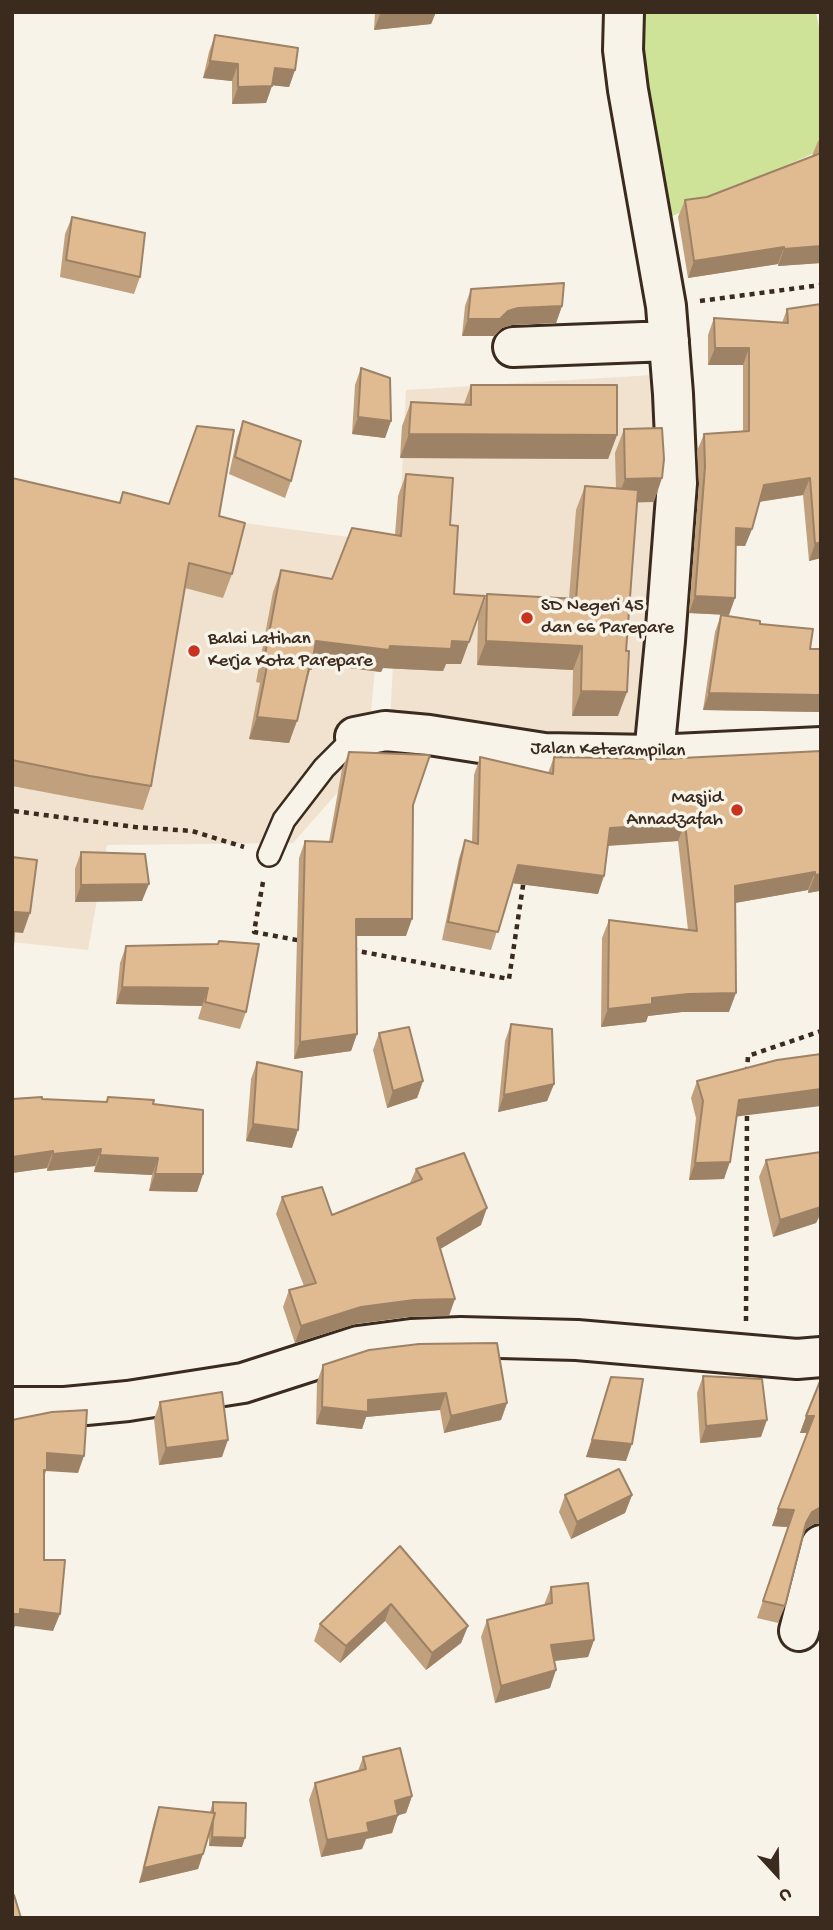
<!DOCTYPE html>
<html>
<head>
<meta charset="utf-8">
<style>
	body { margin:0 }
	#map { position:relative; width:833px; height:1930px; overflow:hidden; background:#f7f3e8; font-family:"Gochi Hand",sans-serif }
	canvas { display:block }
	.frame { position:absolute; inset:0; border:14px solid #3b2a1e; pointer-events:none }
	.north { position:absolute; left:742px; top:1839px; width:70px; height:70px; -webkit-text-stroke:5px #f7f3e8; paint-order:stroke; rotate:158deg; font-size:19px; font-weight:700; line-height:28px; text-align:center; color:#3b2a1e }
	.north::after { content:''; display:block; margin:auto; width:24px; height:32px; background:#3b2a1e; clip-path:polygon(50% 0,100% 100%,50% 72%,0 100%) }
</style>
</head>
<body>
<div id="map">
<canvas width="833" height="1930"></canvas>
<div class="frame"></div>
<div class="north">U</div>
</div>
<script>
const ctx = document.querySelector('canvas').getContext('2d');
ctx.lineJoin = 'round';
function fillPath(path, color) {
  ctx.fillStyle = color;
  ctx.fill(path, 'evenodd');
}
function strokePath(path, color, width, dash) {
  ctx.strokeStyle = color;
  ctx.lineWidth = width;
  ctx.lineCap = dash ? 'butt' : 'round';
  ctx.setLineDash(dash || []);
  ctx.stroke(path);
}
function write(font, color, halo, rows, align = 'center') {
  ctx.font = font + ' "Gochi Hand",sans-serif';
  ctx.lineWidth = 7;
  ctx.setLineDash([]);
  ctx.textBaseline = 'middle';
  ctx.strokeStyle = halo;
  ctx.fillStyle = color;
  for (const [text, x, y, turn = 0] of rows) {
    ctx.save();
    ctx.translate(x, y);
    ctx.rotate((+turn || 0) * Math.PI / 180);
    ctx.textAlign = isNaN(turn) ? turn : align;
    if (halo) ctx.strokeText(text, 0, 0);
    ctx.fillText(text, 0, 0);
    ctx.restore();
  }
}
fillPath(new Path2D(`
	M653,375l13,136 -17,227 -259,-12 16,-336z
	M12,492l374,50 -19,217 -74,84 -186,2 -19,105 -76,-8z`), '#f0e2ce');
fillPath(new Path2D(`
	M634,12h182l5,25v113l-160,71z`), '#cee398');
const lane = new Path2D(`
	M269,855l15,-35 40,-52 31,-31`);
const street = new Path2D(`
	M624,12l-1,38 5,40 38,216 7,88 4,89 -12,158 -11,114
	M513,347l156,-6
	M355,737l30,-6 44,4 115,18 110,2 167,-8
	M12,1407h53l63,-6 115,-18 115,-37 53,-7 50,-2 116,3 220,19 24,-2
	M799,1631l22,-86`);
strokePath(lane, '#3b2a1e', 26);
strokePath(street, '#3b2a1e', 44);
strokePath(new Path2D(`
	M700,301l121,-16
	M14,811l121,16 57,4 52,16
	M263,882l-9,50 48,9
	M352,950l157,29 15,-100
	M747,1072l1,-16 73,-25
	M746,1321l1,-212`), '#3b2a1e', 4.5, [5, 5]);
strokePath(lane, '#f7f3e8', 21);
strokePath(street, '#f7f3e8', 38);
fillPath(new Path2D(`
	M375,12h61l-5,12 -57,6z
	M215,35l80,35 -6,17 -17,-2 -6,18 -34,1v-23l-29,-3 6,-26z
	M821,139v124l-43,3v-2l-90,14 -10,-61 7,-17 22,-3 105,-41 6,-15z
	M72,217l68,60 -6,17 -74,-17 5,-43z
	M471,289l91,17 -6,17 -44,2 -10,3 -8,8h-32l3,-30z
	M787,309l34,249 -12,3 -6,-66 -44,7 -7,27 -7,17h-9l-7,69 -40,-2 10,-128 -2,-34 7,-17 39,-3v-66h-35v-30l6,-17 68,5z
	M361,368l30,53 -6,17 -33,-4 3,-49z
	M471,385l146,50 -9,24 -208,-1 2,-32 9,-24 53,2z
	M243,421l48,60 -6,17 -56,-24 8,-36z
	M624,429l30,73h-17l-19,214h-46l1,-46 -96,-5 1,-47 9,-24 82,4 7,-88 9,-24 31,2 -1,-35z
	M406,474l44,51 4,69 7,70h-15l-3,7 -60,-3 -2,4 -69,-9 -23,80 -40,-4 11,-56 -4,-1 17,-90 8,-22 51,9 63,-44 3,-39z
	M12,478l107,25 4,-11 96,24 13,58 -9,24 -38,-10 -34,198 -8,24 -62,-11 -69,-13z
	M721,615l39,9 50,25h11v63l-118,-2 12,-78z
	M821,751v146l-2,-6 -11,2v-3l-73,13 -6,109h-47l-34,4 -2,6 -45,5 1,-89 7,-18 79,10 -10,-89 -70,5 -10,48 -86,-11 -21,67 -49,-10 17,-82 6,-18 7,2 2,-67 6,-18 68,16 6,-16 108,2z
	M349,752l64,53 -7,131h-50l1,98 -6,17 -57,8 5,-201 6,-17 24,1 13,-73z
	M81,852l61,49 -67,1v-33z
	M126,946l120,66 -6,17 -42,-10 4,-13 -86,-2 4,-41z
	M511,1024l43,60 -7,17 -49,11 7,-71z
	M379,1033l44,48 -6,17 -30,10 -14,-58z
	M257,1062l35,86 -46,-7 5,-62z
	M697,1081l40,35 -13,63 -35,1 7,-62 -5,-20z
	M108,1097l45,7 50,70 -6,18 -48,-1 3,-16 -58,-3 1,-6 -48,5v-3l-35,5v-74l94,3z
	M766,1160l54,55 -4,8 -43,14 -14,-60z
	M416,1169l65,56 -41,24 9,67 -41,1 -53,7 -60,19 -12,-36 6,-17 15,-4 -28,-72 6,-17 50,18 78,-32z
	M323,1365l184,38 -6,17 -57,13 -4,-23 -74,7 -4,12 -46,-5 1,-42z
	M703,1376l58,61 -61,6 -3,-50z
	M611,1377l15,84 -40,-4z
	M821,1379l-1,145h-6l-8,5 -3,5 -18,72 -7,17 -21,-5 31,-91 -16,-1 35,-93h-7z
	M160,1402l62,55 -63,8 -5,-46z
	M565,1495h67l-7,18 -54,26 -12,-27z
	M400,1546l68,80 -7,17 -35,27 -41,-49 -45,42 -26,-22 6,-17z
	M551,1587l43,53 -6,17 -34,4 -4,27 -55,15 -14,-66 6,-17 57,-15z
	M363,1757l49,39 -6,17 -8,2 -6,18 -26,6 -4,10 -41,8 -12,-57 6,-17 43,-12z
	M213,1802l29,45 -33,-1v-13l-11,36 -59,14 15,-61 5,-15 51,5z`), '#c1a07d');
fillPath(new Path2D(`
	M395,12h41l-5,12 -57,6 6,-16z
	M210,61l28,3 -6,17 -29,-3z
	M275,68l20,2 -6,17 -20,-2z
	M272,86l-6,17 -34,1 6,-17z
	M821,246v17l-43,3 6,-17z
	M784,247l-6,17 -90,14 6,-17z
	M562,306l-6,17 -44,2 -10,3 -8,8h-32l6,-17 50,-11z
	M715,348h34l-6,17h-35z
	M358,417l33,4 -6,17 -33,-4z
	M409,434l208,1 -9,24 -208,-1z
	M662,478l-8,24 -38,1 9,-24z
	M810,478l-7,17 -46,7 7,-17z
	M736,528l16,1 -7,17 -15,-1z
	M821,542v16l-12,3 6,-17z
	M695,596l40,2 -6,17 -40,-2z
	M316,641h136l17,1 -8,22h-15l-3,7 -60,-3 -2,4 -73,-9z
	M486,641l96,5 -9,24 -96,-5z
	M581,691l46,1 -9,24h-46z
	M709,693l112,2v17l-118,-2z
	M257,717l40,4 -8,22 -40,-4z
	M685,823l-7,18 -75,5 7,-18z
	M518,865l86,11 -6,18 -87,-11z
	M815,872l-7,18 -79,14 6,-18z
	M821,874v13l-2,4 -11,2 7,-18z
	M149,884l-7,17 -67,1 6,-17z
	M15,912l15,1 -7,20 -11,-1z
	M356,919h56l-6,17h-56z
	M122,987l86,1 -6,18 -86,-2z
	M736,993l-7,19h-47l-34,4 -2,6 -45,5 7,-18 44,-11 36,-4z
	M357,1034l-6,17 -57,8 6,-17z
	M423,1081l-6,17 -30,10 6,-17z
	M554,1084l-7,17 -49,11 6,-17z
	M821,1089v17l-88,11 6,-17z
	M253,1124l45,6 -6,18 -46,-7z
	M101,1149l-6,17 -48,5 6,-17z
	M53,1151l-6,17 -35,5v-16z
	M100,1155l58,3 -6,17 -58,-3z
	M730,1162l-6,17 -35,1 6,-17z
	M155,1174h48l-6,18 -48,-1z
	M821,1199v16h-1l-4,8 -43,14 7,-17z
	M487,1208l-6,17 -51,30 7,-17z
	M455,1299l-6,17 -41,1 -53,7 -60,19 6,-17 60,-19 53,-7z
	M446,1393l-6,17 -74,7 -4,12 -46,-5 6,-17 46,-7z
	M507,1403l-6,17 -57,13 7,-17z
	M806,1416h8l-6,17h-8z
	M767,1420l-6,17 -61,6 6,-17z
	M228,1440l-6,17 -63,8 7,-17z
	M592,1440l40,4 -6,17 -40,-4z
	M47,1453l37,3 -6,17 -32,-2 -6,16z
	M632,1495l-7,18 -54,26 6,-17z
	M821,1507l-1,17h-6l-8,5 -6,11 6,-17 6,-11z
	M778,1509l16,1 -6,17 -16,-1z
	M391,1604l-6,17 -45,42 6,-17z
	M20,1609l40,5 -7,17 -38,-5 -2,5h-1v-17z
	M468,1626l-7,17 -35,27 6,-17z
	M594,1640l-6,17 -43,5 6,-17z
	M556,1670l-6,18 -55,15 6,-17z
	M412,1796l-6,17 -13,4 5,-2 -6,18 -26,6 -4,10 -41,8 6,-17 40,-17 28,-22z
	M212,1837l33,1 -3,9 -33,-1z
	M203,1854l-5,15 -59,14 5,-15z`), '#9d8266');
const building = new Path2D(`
	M215,35l83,13 -3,22 -20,-2 -3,18 -34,1v-23l-28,-3z
	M821,153v93l-37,3v-2l-90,14 -9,-61 22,-3z
	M72,217l73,16 -5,44 -74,-17z
	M564,283l-2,23 -44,2 -10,3 -8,8h-32l3,-30z
	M821,304v238l-6,2 -5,-66 -46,7 -12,44 -16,-1 -1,70 -40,-2 10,-129 -1,-33 45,-3v-83h-34l-1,-30 74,5 -1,-14z
	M361,368l29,10 1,43 -33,-4z
	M471,385h146v50l-208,-1 2,-32 60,3z
	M243,421l58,20 -10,40 -56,-24z
	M197,426l37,4 -15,86 26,7 -13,51 -43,-11 -38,223 -61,-10 -78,-16v-282l108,25 3,-11 46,12z
	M662,428l2,31 -2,19 -37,1 -1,-50z
	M406,474l47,4 -3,47 8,1 -4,68 31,2 -16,46 -17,-1 -1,8 -61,-3 -1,4 -73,-9 -5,28 -2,-1 -12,53 -40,-4 11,-56 -4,-1 17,-90 51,9 20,-51 49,8z
	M585,486l53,4 -12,161h3l-2,41 -46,-1 1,-45 -96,-5 1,-47 89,5z
	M721,615l39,6v3l53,5 -3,20h11v46l-112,-2z
	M821,751v123l-6,1v-3l-80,14 1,107 -48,1 -36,4v6l-44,5 1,-89 88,11 -12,-108 -75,5 -6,48 -86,-11 -20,67 -50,-10 17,-82 13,4 2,-87 73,17 1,-17 108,2z
	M349,752l81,3 -17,50 -1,114h-56l1,115 -57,8 5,-201 27,1z
	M81,852l64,2 4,30 -68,1z
	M12,857l25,3 -7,53 -15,-1 -3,52z
	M219,941l40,3 -13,68 -41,-10 3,-14 -86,-1 4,-41 92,-2z
	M511,1024l41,5 2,55 -50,11z
	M409,1027l14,54 -30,10 -14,-58z
	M821,1054v35l-82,11 -9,62 -35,1 8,-62 -6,-20 80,-21z
	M257,1062l45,10 -4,58 -45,-6z
	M42,1097v2l65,3 1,-5 46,3 -1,4 50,6v64h-48l3,-16 -58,-3 1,-6 -48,5v-3l-41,6v-58z
	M821,1152v55l-41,13 -14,-60z
	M464,1153l23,55 -50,30 18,61 -41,1 -53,7 -60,19 -12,-36 27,-7 -34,-86 40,-10 10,28 90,-36 -6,-10z
	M497,1343l10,60 -56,13 -5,-23 -78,7v12l-46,-5 1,-42 46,-15 50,-6z
	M703,1376l59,3 5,41 -61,6z
	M611,1377l32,2 -11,65 -40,-4z
	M821,1379v128l-9,5 -6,11 -21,83 -22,-5 31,-91 -16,-1 36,-93h-8z
	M222,1392l6,48 -62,8 -6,-46z
	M87,1410l-3,46 -37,-3v17h-3v90h21l-5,54 -40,-5v5h-8v-194l40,-8z
	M619,1469l13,26 -55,27 -12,-27z
	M400,1546l68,80 -36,27 -41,-49 -45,42 -26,-22z
	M588,1583l6,57 -43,5 5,25 -55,16 -14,-66 65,-17 -1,-16z
	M400,1748l12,48 -17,5 3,14 -31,8 2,9 -42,8 -12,-57 51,-14 -3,-12z
	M213,1802l33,1 -1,35 -33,-1 1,-16 2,-8h-2z
	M159,1807l56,6 -12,41 -59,14z
	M14,1895l7,23h-9v-22z`);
fillPath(building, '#e0ba91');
strokePath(building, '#9d8266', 2);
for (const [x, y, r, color] of [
	[527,618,7,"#c8321e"],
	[194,651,7,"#c8321e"],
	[737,810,7,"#c8321e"]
]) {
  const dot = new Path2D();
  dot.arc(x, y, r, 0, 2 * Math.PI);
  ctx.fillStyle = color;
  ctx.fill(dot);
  strokePath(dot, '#f7f3e8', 2.5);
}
write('19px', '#3b2a1e', '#f7f3e8', [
	["SD Negeri 45",541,607],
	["dan 66 Parepare",541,629],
	["Balai Latihan",208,640],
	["Kerja Kota Parepare",208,662],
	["Masjid",723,799,"right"],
	["Annadzafah",723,821,"right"]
], 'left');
write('19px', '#3b2a1e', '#f7f3e8', [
	["Jalan Keterampilan",608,751,1]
]);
</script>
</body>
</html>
